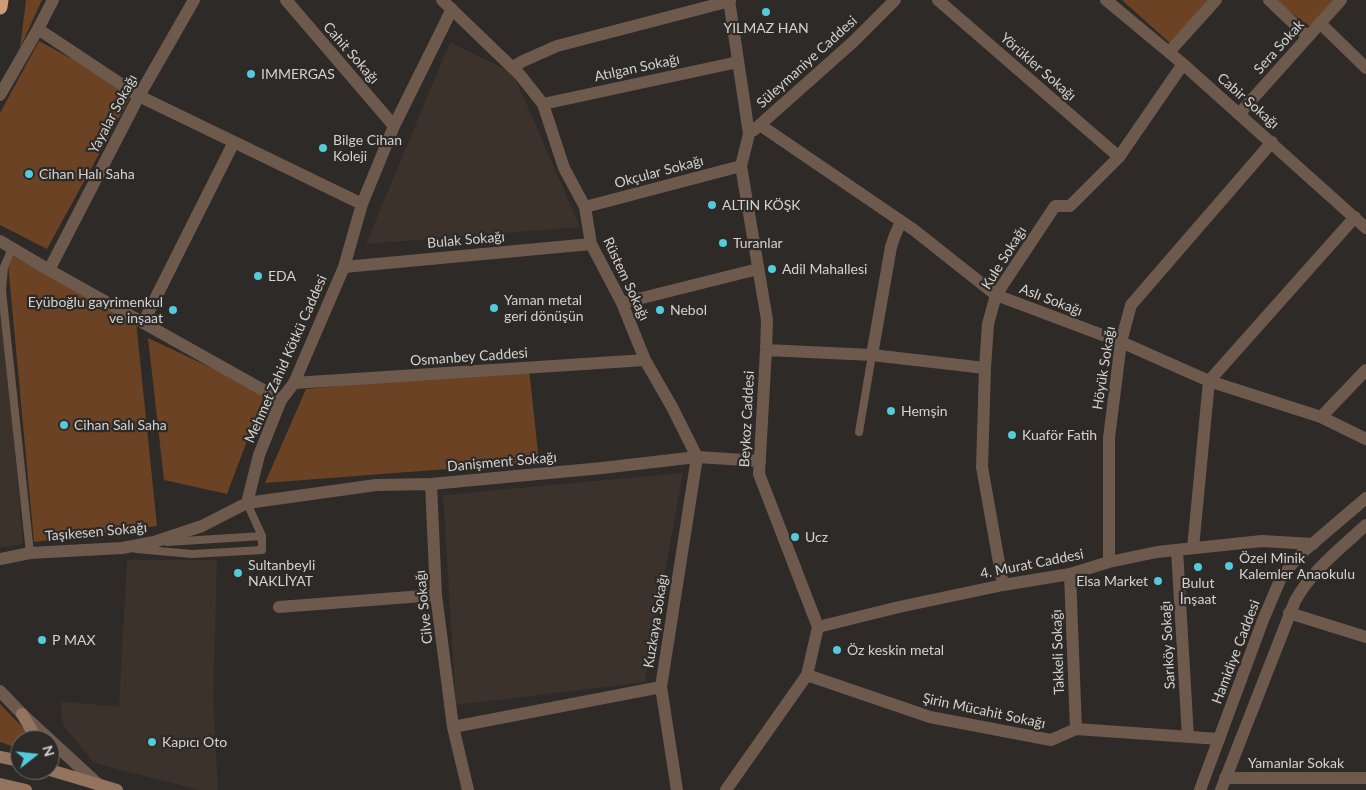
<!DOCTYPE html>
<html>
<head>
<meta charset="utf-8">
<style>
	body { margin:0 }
	#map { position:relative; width:1366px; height:790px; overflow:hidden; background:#2d2a27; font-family:Lato,sans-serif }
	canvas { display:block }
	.north { position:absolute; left:10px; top:730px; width:50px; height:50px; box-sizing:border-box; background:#2d2a27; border:1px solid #706d6b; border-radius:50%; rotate:74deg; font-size:14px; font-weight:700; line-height:20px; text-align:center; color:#d4d2d0 }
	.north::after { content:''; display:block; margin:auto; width:18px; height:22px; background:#53cbda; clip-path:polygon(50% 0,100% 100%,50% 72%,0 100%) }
</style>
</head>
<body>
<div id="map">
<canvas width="1366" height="790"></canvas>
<div class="north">N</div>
</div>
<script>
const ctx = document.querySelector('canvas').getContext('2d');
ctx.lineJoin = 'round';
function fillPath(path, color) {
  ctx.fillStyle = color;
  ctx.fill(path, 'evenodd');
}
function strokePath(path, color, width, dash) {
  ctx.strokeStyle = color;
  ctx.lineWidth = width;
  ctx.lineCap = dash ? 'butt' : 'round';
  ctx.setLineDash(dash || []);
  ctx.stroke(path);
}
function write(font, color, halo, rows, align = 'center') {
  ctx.font = font + ' Lato,sans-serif';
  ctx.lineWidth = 4.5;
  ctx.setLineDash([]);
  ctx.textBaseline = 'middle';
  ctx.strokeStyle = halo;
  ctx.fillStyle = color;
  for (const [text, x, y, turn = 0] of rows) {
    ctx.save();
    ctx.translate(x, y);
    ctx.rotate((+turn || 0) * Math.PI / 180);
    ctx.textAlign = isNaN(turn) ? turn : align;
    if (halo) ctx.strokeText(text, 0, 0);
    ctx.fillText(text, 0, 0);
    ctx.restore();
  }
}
fillPath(new Path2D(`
	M450,42l63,31 67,154 -214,17z
	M0,277l23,267 -23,4z
	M683,473l-38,209 -189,23 -13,-210z
	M127,560h90l-4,139 5,91h-19l-105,-27 -31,-38 -3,-24 59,6z`), '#3b322c');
fillPath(new Path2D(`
	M26,0h16l-22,48z
	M1122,0h88l-39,44z
	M1273,0h69l-27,30z
	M39,41l94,51 -86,157 -47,-24v-112z
	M7,253l129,68 21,205 -123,16z
	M148,338l117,55 -38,101 -63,-14z
	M529,368l10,94 -274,21 41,-94z
	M0,704l30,31 -2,5h-8v9l-20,-7z`), '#6b4223');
strokePath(new Path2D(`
	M12,248l-8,19 -2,24 28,262
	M859,432l13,-77
	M167,542l95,-6
	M136,549l56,5 70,-4v-14l-15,-33`), '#6e5a4c', 8);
strokePath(new Path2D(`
	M286,0l108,126
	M442,0l78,75 23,29 21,64 21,39 6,37 31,59 23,57 27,47 25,50 -36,230 16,103
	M938,0l181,157
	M1106,0l77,64 183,164
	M1269,0l39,37
	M1320,23l46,45
	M38,29l101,67 223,108
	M1169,52l47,-52
	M513,67l10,-6 34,-15 173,-45
	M0,95l38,-66 15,-29
	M543,104l195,-42
	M1239,114l102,-114
	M760,125l154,105 82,65 125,47 88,39 112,36 45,22
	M754,130l99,-88 42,-42
	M585,207l156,-41
	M0,241l49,29 232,130
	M344,267l247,-23
	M49,270l90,-174 55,-96
	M622,303l136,-34
	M143,323l91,-181
	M766,350l106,5 113,13
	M872,355l19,-108 4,-12 6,-13
	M294,383l351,-23
	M1321,417l45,-47
	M431,484l5,111 17,132
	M247,503l12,-48 22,-55 13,-17 50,-116 18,-63 32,-78 58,-117
	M1193,548l16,-167 146,-164
	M1177,550l11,187
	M0,559l30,-6 92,-5 32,-6 48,-16 45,-23 129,-18 55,-1 171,-16 95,-11 63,4
	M1109,562v-124l12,-96 10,-37 141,-163
	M1070,574l6,155
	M1003,585l-21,-118 3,-99 3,-44 8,-29 59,-89h15l49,-49 64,-93
	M279,607l157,-12
	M1289,613l77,24
	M818,627l81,-20 104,-22 67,-11 39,-12 48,-10 105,-11 51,3
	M807,675l123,42 121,23 25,-11 143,10
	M1225,778h141
	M468,790l-15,-63 208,-40
	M726,790l81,-115 11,-48 -59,-153 7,-124 1,-30 -26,-154 8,-32 -20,-134`), '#6e5a4c', 12);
strokePath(new Path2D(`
	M0,691l22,23 77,71
	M1200,790l63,-170 17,-40 12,-16 12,-13 62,-53
	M1221,790l74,-189c17,-31 46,-53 71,-76`), '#6e5a4c', 12);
strokePath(new Path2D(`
	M22,714l10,17 3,9
	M0,757l20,4
	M50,770l67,20
	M0,784l26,6`), '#94745e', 12);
strokePath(new Path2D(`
	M0,7l1,-7`), '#cb9a78', 15);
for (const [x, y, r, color] of [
	[766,12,5,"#53cbda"],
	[251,74,5,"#53cbda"],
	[323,148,5,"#53cbda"],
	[29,174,5,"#53cbda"],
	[712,205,5,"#53cbda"],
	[723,243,5,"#53cbda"],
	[772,269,5,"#53cbda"],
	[258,276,5,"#53cbda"],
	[494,308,5,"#53cbda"],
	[173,310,5,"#53cbda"],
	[660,310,5,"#53cbda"],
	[891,411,5,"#53cbda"],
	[64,425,5,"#53cbda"],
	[1012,435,5,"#53cbda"],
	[795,537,5,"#53cbda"],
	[1229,566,5,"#53cbda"],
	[1198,567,5,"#53cbda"],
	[238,573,5,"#53cbda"],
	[1158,581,5,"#53cbda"],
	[42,640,5,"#53cbda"],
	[837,650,5,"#53cbda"],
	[152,742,5,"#53cbda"]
]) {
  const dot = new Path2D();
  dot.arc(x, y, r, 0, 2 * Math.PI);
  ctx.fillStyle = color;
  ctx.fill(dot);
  strokePath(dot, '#2d2a27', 2);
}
write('14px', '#d4d2d0', '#2d2a27', [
	["YILMAZ HAN",766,28,"center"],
	["IMMERGAS",261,74],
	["Bilge Cihan",333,140],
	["Koleji",333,156],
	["Cihan Halı Saha",39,174],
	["ALTIN KÖŞK",722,205],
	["Turanlar",733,243],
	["Adil Mahallesi",782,269],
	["EDA",268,276],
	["Yaman metal",504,300],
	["geri dönüşün",504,316],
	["Eyüboğlu gayrimenkul",163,302,"right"],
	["ve inşaat",163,318,"right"],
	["Nebol",670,310],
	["Hemşin",901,411],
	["Cihan Salı Saha",74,425],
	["Kuaför Fatih",1022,435],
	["Ucz",805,537],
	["Özel Minik",1239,558],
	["Kalemler Anaokulu",1239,574],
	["Sultanbeyli",248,565],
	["NAKLİYAT",248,581],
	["Elsa Market",1148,581,"right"],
	["Bulut",1198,583,"center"],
	["İnşaat",1198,599,"center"],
	["P MAX",52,640],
	["Öz keskin metal",847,650],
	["Kapıcı Oto",162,742]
], 'left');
write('14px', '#d4d2d0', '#2d2a27', [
	["Sera Sokak",1279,47,-48],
	["Cahit Sokağı",351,53,49],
	["Süleymaniye Caddesi",807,62,-42],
	["Yörükler Sokağı",1038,67,41],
	["Atılgan Sokağı",637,68,-12],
	["Cabir Sokağı",1248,101,41],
	["Yayalar Sokağı",113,114,-62],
	["Okçular Sokağı",659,172,-15],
	["Bulak Sokağı",466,240,-5],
	["Kule Sokağı",1004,258,-58],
	["Rüstem Sokağı",626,279,65],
	["Aslı Sokağı",1051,300,21],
	["Osmanbey Caddesi",469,357,-4],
	["Mehmet Zahid Kötkü Caddesi",286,359,-66],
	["Höyük Sokağı",1104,368,-81],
	["Beykoz Caddesi",747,419,-87],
	["Danişment Sokağı",502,462,-5],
	["Taşıkesen Sokağı",96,532,-5],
	["4. Murat Caddesi",1032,564,-11],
	["Cilve Sokağı",424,607,-96],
	["Kuzkaya Sokağı",656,621,-81],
	["Sarıköy Sokağı",1168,645,-93],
	["Takkeli Sokağı",1058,652,-92],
	["Hamidiye Caddesi",1236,652,-69],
	["Şirin Mücahit Sokağı",984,711,12],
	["Yamanlar Sokak",1296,763]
]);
</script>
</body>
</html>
